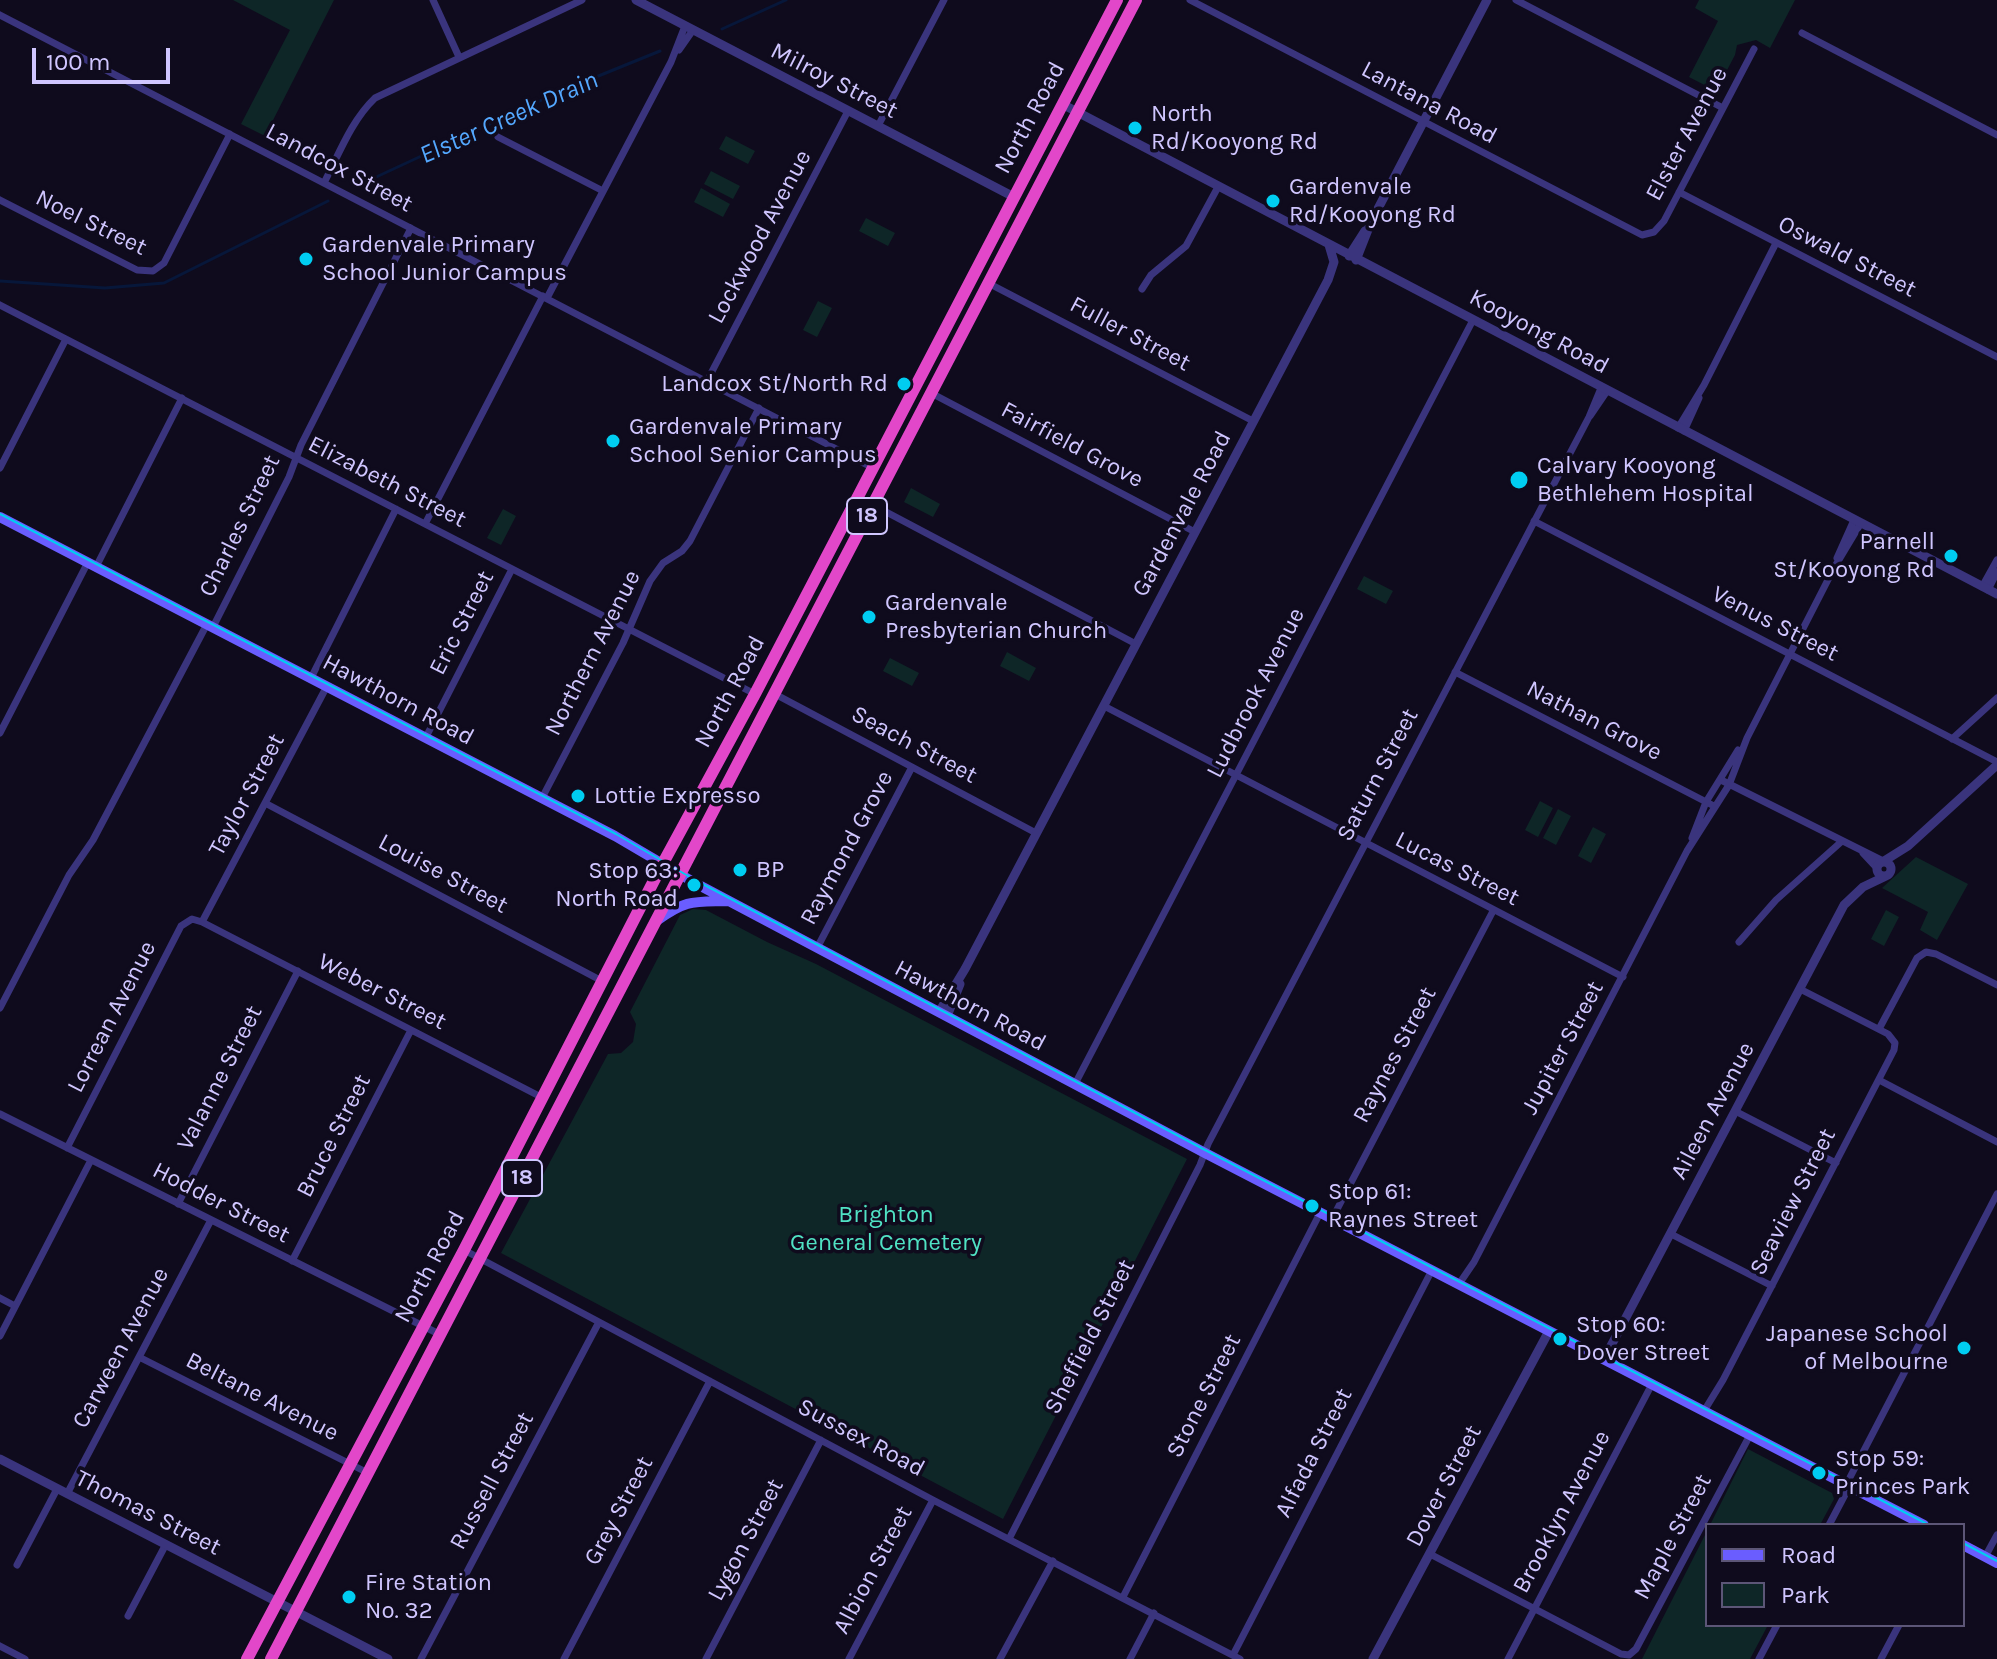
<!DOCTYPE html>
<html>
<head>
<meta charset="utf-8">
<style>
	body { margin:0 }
	#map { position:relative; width:1997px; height:1659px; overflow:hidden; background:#0f0b1d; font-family:Karla,sans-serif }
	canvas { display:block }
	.legend { position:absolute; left:1705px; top:1523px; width:260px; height:104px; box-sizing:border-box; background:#0f0b1d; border:2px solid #5c5677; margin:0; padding:10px 14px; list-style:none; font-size:24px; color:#d0c6ff }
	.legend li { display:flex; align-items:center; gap:16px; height:40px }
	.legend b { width:40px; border:2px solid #5c5677 }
	.scale { position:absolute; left:32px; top:48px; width:138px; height:36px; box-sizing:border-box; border:4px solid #d0c6ff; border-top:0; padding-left:10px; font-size:24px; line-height:28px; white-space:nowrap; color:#d0c6ff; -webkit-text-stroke:6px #0f0b1d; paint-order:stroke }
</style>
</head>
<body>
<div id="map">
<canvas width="1997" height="1659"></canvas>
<ul class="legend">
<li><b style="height:10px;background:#6a5dff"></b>Road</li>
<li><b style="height:22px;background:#0e2627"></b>Park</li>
</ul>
<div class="scale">100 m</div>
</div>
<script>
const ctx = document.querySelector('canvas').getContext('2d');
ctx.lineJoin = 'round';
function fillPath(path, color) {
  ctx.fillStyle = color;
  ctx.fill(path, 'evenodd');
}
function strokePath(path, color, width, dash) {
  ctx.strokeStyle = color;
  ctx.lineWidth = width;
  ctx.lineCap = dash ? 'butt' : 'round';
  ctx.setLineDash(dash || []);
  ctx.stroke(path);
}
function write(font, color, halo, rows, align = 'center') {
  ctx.font = font + ' Karla,sans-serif';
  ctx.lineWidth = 7;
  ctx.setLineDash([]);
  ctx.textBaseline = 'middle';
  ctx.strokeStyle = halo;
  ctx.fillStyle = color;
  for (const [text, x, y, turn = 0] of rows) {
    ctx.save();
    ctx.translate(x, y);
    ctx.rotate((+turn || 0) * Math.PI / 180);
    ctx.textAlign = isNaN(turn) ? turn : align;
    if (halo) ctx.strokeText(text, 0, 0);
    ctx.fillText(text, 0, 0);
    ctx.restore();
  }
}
fillPath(new Path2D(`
	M233,0h101l-69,136 -24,-12 49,-94z
	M1699,0h96l-25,48 -14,-8 -19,5 -2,10 -19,36 -27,-14 29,-56 -23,-13z
	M726,136l29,15 -7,13 -29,-15z
	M711,171l29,15 -7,13 -29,-15z
	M701,188l29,16 -7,13 -29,-15z
	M866,218l29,15 -7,13 -29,-15z
	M818,301l14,7 -15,29 -14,-7z
	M911,488l29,16 -7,13 -29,-15z
	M503,509l13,7 -15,29 -14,-7z
	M1364,576l29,15 -7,13 -29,-15z
	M1007,652l29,16 -7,13 -29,-15z
	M890,658l29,15 -7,13 -29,-15z
	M1540,801l13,7 -15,29 -13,-7z
	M1558,809l13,7 -15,29 -13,-7z
	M1593,827l13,7 -15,29 -13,-7z
	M1916,857l52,27 -31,56 -17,-10 8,-18 -46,-24z
	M693,909l13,1 61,32 49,22 371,195 -184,360 -502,-266 107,-199 13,-1 12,-11 3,-18 -6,-12 50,-97z
	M1886,910l13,7 -15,29 -13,-7z
	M1748,1449l84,44 2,6 -14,26h-110z
	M1707,1531v94h61l-18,34h-108z`), '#0e2627');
strokePath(new Path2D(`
	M722,29l64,-29
	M359,185l200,-93 101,-41
	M0,281l105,7 59,-5 164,-82`), '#07173a', 3);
strokePath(new Path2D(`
	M433,0l26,57
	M1190,0l452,235 12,-3 10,-11 90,-172
	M1516,0l207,108
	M0,15l873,453
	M1802,33l195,102
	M679,50l14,-20
	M878,126l66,-126
	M498,137l105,54
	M324,183c15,-29 27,-62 51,-85l207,-98
	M1679,192l318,165
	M0,200l137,70 16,1 11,-8 66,-129
	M988,283l265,138
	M1142,289l9,-14 35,-29 32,-59
	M547,298l124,-236 14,-36
	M0,305l755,389
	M707,381l141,-270
	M931,393l264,139
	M1590,416l17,-25
	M1678,428l26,-43 72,-142
	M1684,431l15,-33
	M0,468l66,-129
	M873,505l263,139
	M1534,521l463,241
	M425,524l118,-228
	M1837,558l17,-38
	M96,567l86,-169
	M1982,587l15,-27
	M1988,590l9,-18
	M213,627l76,-150 12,-32 110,-217
	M1455,672l259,134
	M311,678l85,-169
	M773,693l263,140
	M1104,706l519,271
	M0,733l88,-171
	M426,737l86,-168
	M1952,739l45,-41
	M1721,780l162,81
	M542,798l81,-155 27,-62 13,-18 19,-12 8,-10 69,-133
	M265,803l337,178
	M1692,838l14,-36 32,-52
	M1863,853l14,15
	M202,922l125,-236
	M1739,942l37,-42 65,-58
	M817,948l95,-181
	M0,1008l69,-133 24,-35 114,-216
	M1879,1029l38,-71 9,-6 10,2 61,31
	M1879,1080l118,62
	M1075,1084l398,-764
	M1735,1111l101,52
	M0,1114l441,221
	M67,1148l114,-222 11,-7 10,3 341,176
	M178,1204l120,-233
	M1332,1219l161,-308
	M1671,1234l101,52
	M464,1250l469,250 307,159
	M292,1261l119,-231
	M1459,1284l15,-22 213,-411 42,-66 18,-47 87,-170 27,-45
	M0,1298l15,8
	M0,1336l91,-176
	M139,1357l229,116
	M1704,1411l19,-31 171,-330 1,-7 -7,-9 -88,-45
	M1846,1485l151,-291
	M67,1494l144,-274
	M1829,1525l20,-38
	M1009,1539l191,-374 8,-21 381,-727 12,-29
	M1430,1554l191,100 8,1 7,-6 114,-214
	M1985,1557l12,-22
	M17,1565l40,-76
	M1123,1597l197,-384
	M128,1616l38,-72
	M0,1646l25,13
	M1233,1655l199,-385
	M421,1659l178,-337
	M564,1659l146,-278
	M706,1659l115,-219
	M849,1659l84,-159
	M1000,1659l53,-98
	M1130,1659l24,-46
	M1508,1659l144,-275
	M1759,1659l18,-34
	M1881,1659l18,-34`), '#3a347d', 7);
strokePath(new Path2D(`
	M636,0l378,197
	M1062,104l935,490
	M1349,256l16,-25
	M1356,260l15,-38 116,-222
	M1884,861l24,-15 89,-81
	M1877 869a7 7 0 1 1 14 0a7 7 0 1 1-14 0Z
	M939,1012l26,-43 363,-689 6,-18 -5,-17
	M947,1016l13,-32
	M1604,1359l240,-454 19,-18 23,-11
	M0,1459l388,200
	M1373,1659l176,-328`), '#3a347d', 9);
strokePath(new Path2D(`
	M0,517l615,319 80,47 510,270 719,372
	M658,920c29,-21 36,-18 70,-19
	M1963,1545l34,18`), '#6a5dff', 10);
strokePath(new Path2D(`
	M247,1659l217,-409 198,-385 93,-171 362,-694
	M271,1659l865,-1659`), '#e247c9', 12);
strokePath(new Path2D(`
	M0,514l616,320 79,46 510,270 724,375
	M1963,1543l34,18`), '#00cdf1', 2);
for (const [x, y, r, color] of [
	[1135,128,8,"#00cdf1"],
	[1273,201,8,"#00cdf1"],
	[306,259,8,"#00cdf1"],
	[904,384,8,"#00cdf1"],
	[613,441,8,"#00cdf1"],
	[1519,480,10,"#00cdf1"],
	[1951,556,8,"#00cdf1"],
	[869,617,8,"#00cdf1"],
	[578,796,8,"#00cdf1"],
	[740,870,8,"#00cdf1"],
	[694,885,8,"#00cdf1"],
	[1312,1206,8,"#00cdf1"],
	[1560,1339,8,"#00cdf1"],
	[1964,1348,8,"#00cdf1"],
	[1819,1473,8,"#00cdf1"],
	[349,1597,8,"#00cdf1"]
]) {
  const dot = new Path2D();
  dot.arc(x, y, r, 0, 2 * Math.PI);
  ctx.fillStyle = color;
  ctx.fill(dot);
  strokePath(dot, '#0f0b1d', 3);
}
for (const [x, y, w] of [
	[867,516,40],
	[522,1178,40]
]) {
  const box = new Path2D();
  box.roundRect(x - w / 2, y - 18, w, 36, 6);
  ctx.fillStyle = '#0f0b1d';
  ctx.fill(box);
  strokePath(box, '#d0c6ff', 2);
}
write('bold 22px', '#d0c6ff', null, [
	["18",867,516],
	["18",522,1178]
]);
write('24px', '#d0c6ff', '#0f0b1d', [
	["Milroy Street",834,81,27],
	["Lantana Road",1429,103,28],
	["North Road",1030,118,-62],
	["Elster Avenue",1687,134,-62],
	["Landcox Street",339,168,28],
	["Noel Street",91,223,26],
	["Lockwood Avenue",760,237,-62],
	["Oswald Street",1847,257,27],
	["Kooyong Road",1539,332,28],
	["Fuller Street",1130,334,28],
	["Fairfield Grove",1072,445,28],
	["Elizabeth Street",387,482,27],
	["Gardenvale Road",1182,514,-62],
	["Charles Street",240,526,-64],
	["Eric Street",462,623,-63],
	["Venus Street",1775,624,27],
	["Northern Avenue",593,653,-63],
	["North Road",730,692,-62],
	["Ludbrook Avenue",1256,693,-63],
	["Hawthorn Road",398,700,28],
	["Nathan Grove",1594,721,27],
	["Seach Street",914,745,28],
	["Saturn Street",1378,775,-62],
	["Taylor Street",247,795,-62],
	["Raymond Grove",847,848,-62],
	["Lucas Street",1457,869,27],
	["Louise Street",443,874,28],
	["Weber Street",382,992,27],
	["Hawthorn Road",970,1006,28],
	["Lorrean Avenue",112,1017,-63],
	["Jupiter Street",1563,1048,-62],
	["Raynes Street",1395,1055,-62],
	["Valanne Street",220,1078,-63],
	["Aileen Avenue",1713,1111,-62],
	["Bruce Street",334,1136,-63],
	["Seaview Street",1793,1202,-63],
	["Hodder Street",221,1203,27],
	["North Road",430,1267,-62],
	["Sheffield Street",1090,1337,-63],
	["Carween Avenue",121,1348,-62],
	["Stone Street",1204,1396,-63],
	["Beltane Avenue",262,1397,27],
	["Sussex Road",861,1438,28],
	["Alfada Street",1314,1453,-63],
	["Russell Street",492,1481,-62],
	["Dover Street",1444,1486,-62],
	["Grey Street",619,1511,-62],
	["Brooklyn Avenue",1562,1512,-62],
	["Thomas Street",148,1513,27],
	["Maple Street",1673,1537,-62],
	["Lygon Street",746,1540,-62],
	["Albion Street",873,1570,-62]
]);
write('24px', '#d0c6ff', '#0f0b1d', [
	["North",1151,114],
	["Rd/Kooyong Rd",1151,142],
	["Gardenvale",1289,187],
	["Rd/Kooyong Rd",1289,215],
	["Gardenvale Primary",322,245],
	["School Junior Campus",322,273],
	["Landcox St/North Rd",888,384,"right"],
	["Gardenvale Primary",629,427],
	["School Senior Campus",629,455],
	["Calvary Kooyong",1537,466],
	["Bethlehem Hospital",1537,494],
	["Parnell",1935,542,"right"],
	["St/Kooyong Rd",1935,570,"right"],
	["Gardenvale",885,603],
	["Presbyterian Church",885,631],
	["Lottie Expresso",594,796],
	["BP",756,870],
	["Stop 63:",678,871,"right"],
	["North Road",678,899,"right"],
	["Stop 61:",1328,1192],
	["Raynes Street",1328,1220],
	["Stop 60:",1576,1325],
	["Dover Street",1576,1353],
	["Japanese School",1948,1334,"right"],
	["of Melbourne",1948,1362,"right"],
	["Stop 59:",1835,1459],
	["Princes Park",1835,1487],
	["Fire Station",365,1583],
	["No. 32",365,1611]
], 'left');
write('24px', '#50e2c4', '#0f0b1d', [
	["Brighton",886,1215],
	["General Cemetery",886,1243]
]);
write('italic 26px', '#54a8ff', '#0f0b1d', [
	["Elster Creek Drain",509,118,-24]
]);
</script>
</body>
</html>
